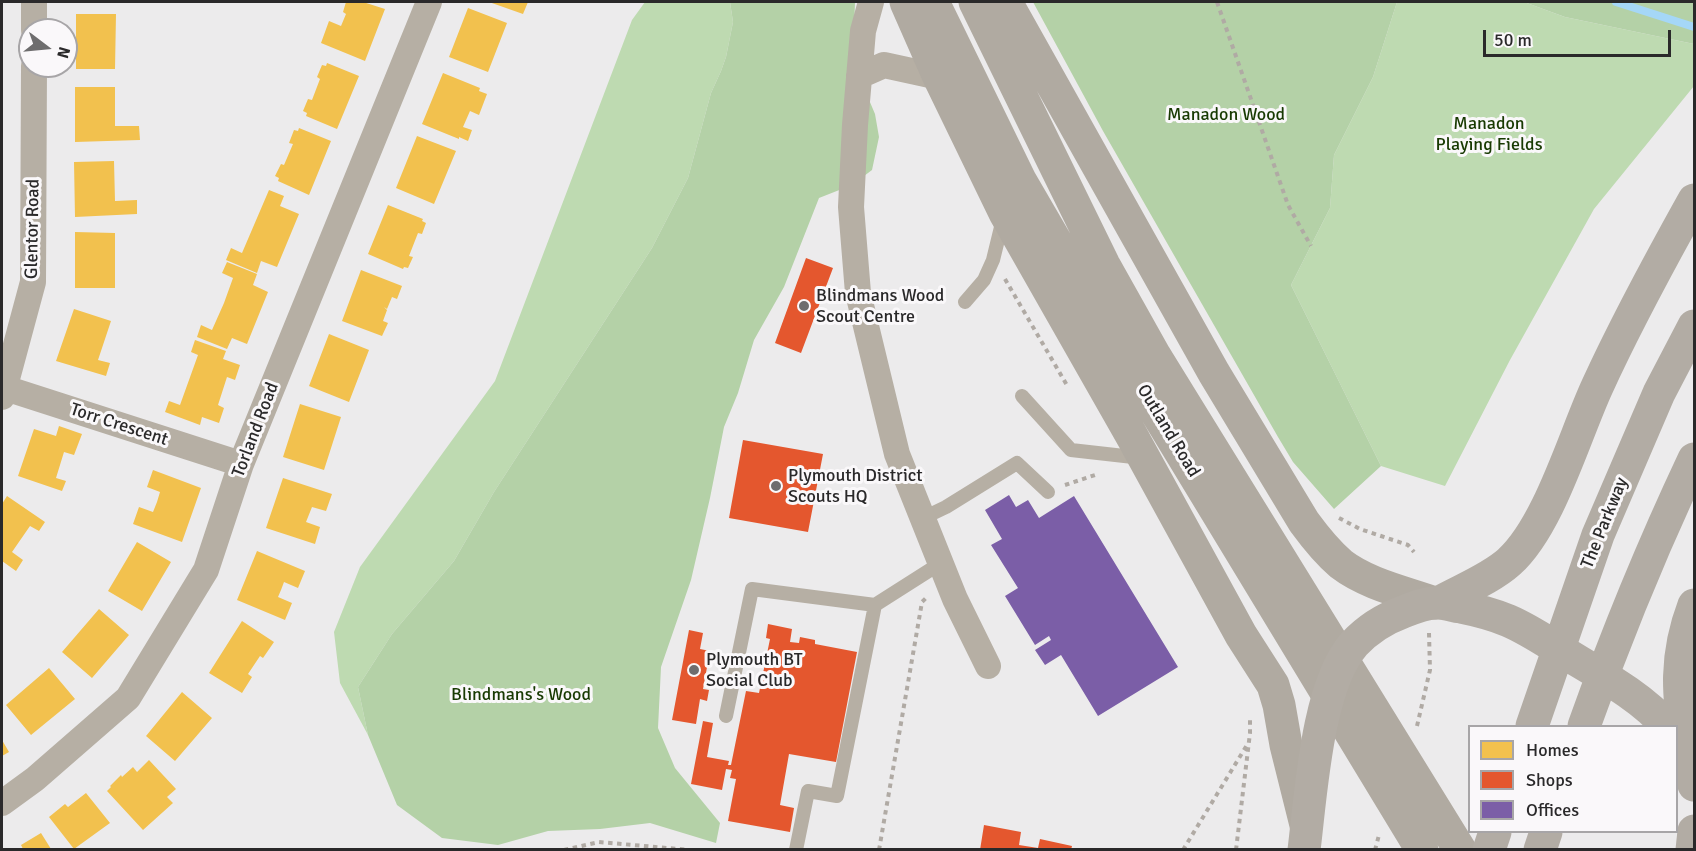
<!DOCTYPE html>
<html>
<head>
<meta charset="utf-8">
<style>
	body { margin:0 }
	#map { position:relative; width:1696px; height:851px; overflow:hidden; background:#ecebec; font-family:Signika,sans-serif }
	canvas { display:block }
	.frame { position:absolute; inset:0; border:3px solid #2a292a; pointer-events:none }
	.legend { position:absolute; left:1468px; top:725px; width:210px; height:108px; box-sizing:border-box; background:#faf8fa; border:2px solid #a7a5a7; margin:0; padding:8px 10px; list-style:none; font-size:18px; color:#2a292a }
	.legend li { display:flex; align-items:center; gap:12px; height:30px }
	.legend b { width:30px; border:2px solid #a7a5a7 }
	.north { position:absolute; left:18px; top:18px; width:60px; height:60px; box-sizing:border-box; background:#faf8fa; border:2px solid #a7a5a7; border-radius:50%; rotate:106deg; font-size:16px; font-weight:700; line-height:24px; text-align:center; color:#2a292a }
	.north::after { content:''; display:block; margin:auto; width:21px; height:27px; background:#6e6d6e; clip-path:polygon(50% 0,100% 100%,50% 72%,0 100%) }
	.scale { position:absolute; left:1483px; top:30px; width:188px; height:27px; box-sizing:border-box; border:3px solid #2a292a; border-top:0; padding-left:8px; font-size:18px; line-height:21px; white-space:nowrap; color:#2a292a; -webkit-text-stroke:4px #faf8fa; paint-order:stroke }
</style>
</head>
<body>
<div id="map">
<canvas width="1696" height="851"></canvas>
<div class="frame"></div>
<ul class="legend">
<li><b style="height:16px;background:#f2c14e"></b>Homes</li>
<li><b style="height:16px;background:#e4572e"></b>Shops</li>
<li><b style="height:16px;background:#7b5ea7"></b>Offices</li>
</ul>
<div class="north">N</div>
<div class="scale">50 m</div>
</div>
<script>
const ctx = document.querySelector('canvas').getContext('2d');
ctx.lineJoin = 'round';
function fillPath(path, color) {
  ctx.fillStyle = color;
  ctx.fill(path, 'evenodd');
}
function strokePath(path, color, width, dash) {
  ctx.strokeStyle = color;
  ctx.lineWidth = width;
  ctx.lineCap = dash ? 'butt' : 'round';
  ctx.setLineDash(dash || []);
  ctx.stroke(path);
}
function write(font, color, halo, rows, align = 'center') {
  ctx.font = font + ' Signika,sans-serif';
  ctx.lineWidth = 6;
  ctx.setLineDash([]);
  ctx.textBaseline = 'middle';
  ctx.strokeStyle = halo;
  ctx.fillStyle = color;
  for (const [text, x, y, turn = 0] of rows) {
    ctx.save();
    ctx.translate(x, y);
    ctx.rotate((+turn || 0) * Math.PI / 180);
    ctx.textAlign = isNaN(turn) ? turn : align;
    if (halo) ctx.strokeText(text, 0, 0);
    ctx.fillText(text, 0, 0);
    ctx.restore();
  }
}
fillPath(new Path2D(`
	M645,2h85l3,20 -7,35 -5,14 -10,22 -23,85 -36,70 -158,244 -40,69 -62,73 -34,53 10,48 -28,-52 -6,-51 26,-65 135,-186 137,-361z
	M1397,2h127l41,15 129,27v42l-100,123 -84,151 -65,126 -64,-20 -90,-181 39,-77 4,-53 39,-78z`), '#bedab1');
fillPath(new Path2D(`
	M730,2h125l-2,60 22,52 4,23 -7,33 -20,15 -33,13 -35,89 -30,53 -16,53 -14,34 -14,71 -19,82 -30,87 -3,61 17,40 45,55 -4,20 -66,-20 -50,6 -52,2 -50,14 -56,-7 -45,-33 -29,-70 -10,-48 34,-53 62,-73 40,-69 158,-244 36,-70 23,-85 10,-22 5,-14 7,-35z
	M1033,2h364l-24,75 -39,78 -4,53 -39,77 90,181 -47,43 -41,-47 -15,-25 -175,-306z
	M1524,2h170v42l-129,-27z`), '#b4d1a7');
fillPath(new Path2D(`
	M346,2h17l22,7 -20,52 -44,-18 8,-22 12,5 5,-12 -3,-2z
	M489,2h39l-5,12z
	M468,8l39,15 -19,49 -39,-15z
	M76,14h40l-1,55h-39z
	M327,63l32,13 -22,53 -31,-13 1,-3 -4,-2 5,-12 4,1 8,-21 -3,-2 5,-12 4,1z
	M443,73l37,15 -1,3 8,3 -8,21 -9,-4 -7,16 9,3 -4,11 -9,-4v2l-37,-15z
	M75,87h40v39h24l1,14 -65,2z
	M299,128l32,13 -22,54 -31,-14 1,-3 -4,-2 6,-12 3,1 9,-21 -4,-1 5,-13 4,1z
	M417,136l39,15 -22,53 -38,-16z
	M114,161l1,40 22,-1v14l-62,3 -1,-55z
	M269,190l15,6 -4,10 19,8 -22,53 -16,-6 -4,12 -31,-13 5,-12 11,5z
	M388,205l35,14 -1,2 4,2 -4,11 -4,-1 -9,23 4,1 -5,11 -4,-1 -1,2 -35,-15z
	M75,232l40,1v55h-40z
	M227,262l30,12 -4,11 15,7 -21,52 -15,-6 -5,11 -30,-12 4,-12 11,5 12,-27 9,-25 -11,-5z
	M361,270l41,16 -5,13 -5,-2 -5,12 -3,-2 3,3 -4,11 5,2 -6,13 -40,-15z
	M74,309l37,12 -13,39 12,3 -4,13 -50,-15z
	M329,334l40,16 -20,52 -40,-16z
	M195,340l31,11 -3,8 17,6 -5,15 -8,-3 -9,28 6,3 -5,15 -17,-6 -2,8 -35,-13 4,-11 11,4 18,-50 -7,-3z
	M300,404l41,13 -17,53 -41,-13z
	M59,426l23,8 -8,21 -10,-3 -8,26 10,3 -4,10 -44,-15 16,-47 22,7z
	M153,470l48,18 -19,54 -49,-18 6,-17 14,5 4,-10 3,-10 -13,-5z
	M283,478l49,16 -6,17 -14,-4 -6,15 14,5 -5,17 -49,-16z
	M7,496l38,26 -6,9 -9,-5 -18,26 11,8 -7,11 -14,-10v-57z
	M137,542l34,20 -29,49 -34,-20z
	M257,551l48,20 -7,17 -14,-6 -3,8 -3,7 14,6 -7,17 -48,-20z
	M99,609l30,26 -37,43 -30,-26z
	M242,621l32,21 -11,16 -3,-2 -12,18 4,3 -10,16 -33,-20z
	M49,668l26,31 -44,36 -25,-30z
	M182,692l30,26 -37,43 -29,-25z
	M2,740l7,12 -7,4z
	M149,760l27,29 -9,8 6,6 -30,27 -36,-39 4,-4 -1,-1 11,-11 1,2 11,-10 4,5z
	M86,793l24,30 -36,26 -25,-32 16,-13 3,3z
	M41,833l10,16h-28l-2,-4z`), '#f2c14e');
fillPath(new Path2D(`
	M806,258l27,10 -32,85 -26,-10z
	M743,440l80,14 -15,78 -79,-14z
	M768,624l24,5 -2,13 9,1 1,-6 15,3v4l42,8 -21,110 -47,-8 -9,51 14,3 -4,24 -62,-11 8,-42 -6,-1 2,-8 -6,-1 -4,21 -31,-6 12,-63 10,2 -6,34 22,4 -1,4h3l15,-74 13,2 11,-54 -4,-1z
	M689,630l14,3 -3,16 10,2 -7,38 6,1 -2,11 -7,-2 -4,25 -24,-4z
	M984,825l37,7 -2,13 19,3 2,-9 32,7 -1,4h-91z`), '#e4572e');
fillPath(new Path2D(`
	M1009,495l7,12 12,-7 11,18 35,-22 104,171 -80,49 -37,-61 -16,10 -10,-15 16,-10 -2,-4 -14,9 -30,-49 13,-8 -27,-43 11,-6 -17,-29z`), '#7b5ea7');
strokePath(new Path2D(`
	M1616,2l78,25`), '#a5d7f7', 8);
strokePath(new Path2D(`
	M1217,2l71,203 23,41
	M1005,279l63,108
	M1065,485l33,-11
	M1339,518l21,11 48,16 6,7
	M1417,726l13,-56 -1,-37
	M564,850l35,-8 91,8
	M879,850l43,-248 6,-6
	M1183,850l64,-105
	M1236,850l14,-117v-17
	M1375,850l4,-15`), '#b0aaa4', 4, [4.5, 4.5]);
strokePath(new Path2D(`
	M965,302l19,-22 9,-20 10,-41
	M1022,396l49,54 71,8
	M923,518l23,-11 71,-44 31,29
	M726,716l26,-127 123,16
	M796,850l12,-59 29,5 38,-191 66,-42`), '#b6afa4', 14);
strokePath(new Path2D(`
	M34,2v28
	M871,2l-8,29 -8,94 -4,82 7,86 39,161 58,145 33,67
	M859,76l25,-11 55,12
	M5,388l236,76
	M2,397l31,-115 1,-216
	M2,803l33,-24 93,-81 78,-128 35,-106 188,-462`), '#b6afa4', 26);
strokePath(new Path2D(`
	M906,2l33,75 66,136 128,225 108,197 32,50 6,20 7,40 20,80
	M933,2l87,178 107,184 295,486
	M975,2l129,263 51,91 305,494
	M1006,2l208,371 90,149c11,15 23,30 37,42 26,20 63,28 94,39`), '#b0aaa1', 33);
strokePath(new Path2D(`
	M1438,603c23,-13 52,-24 71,-41 40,-36 65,-125 88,-175 29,-64 63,-126 97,-187
	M1532,726l66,-191 61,-142 35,-67
	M1584,726c32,-90 69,-180 110,-267
	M1676,740c10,14 16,28 18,45
	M1686,755c-7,-57 -13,-95 8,-150
	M1304,850c7,-56 13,-164 50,-206 14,-15 30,-25 49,-32 10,-4 24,-10 35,-9 8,0 15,3 23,4 40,8 56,16 91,38 34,22 90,50 114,81
	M1489,850l6,-18
	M1540,850l6,-18
	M1692,850l2,-19`), '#b2aca4', 33);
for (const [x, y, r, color] of [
	[804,306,6,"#6e6d6e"],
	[776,486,6,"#6e6d6e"],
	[694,670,6,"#6e6d6e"]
]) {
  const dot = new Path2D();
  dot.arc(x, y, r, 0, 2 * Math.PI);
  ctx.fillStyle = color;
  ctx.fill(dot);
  strokePath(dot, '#faf8fa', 2);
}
write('18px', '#183a02', '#faf8fa', [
	["Manadon Wood",1226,115],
	["Manadon",1489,124],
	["Playing Fields",1489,145],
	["Blindmans's Wood",521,695]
]);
write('18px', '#2a292a', '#faf8fa', [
	["Glentor Road",33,229,-89],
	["Torr Crescent",119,425,18],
	["Torland Road",256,430,-69],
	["Outland Road",1168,431,59],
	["The Parkway",1605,523,-68]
]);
write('18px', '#2a292a', '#faf8fa', [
	["Blindmans Wood",816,296],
	["Scout Centre",816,317],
	["Plymouth District",788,476],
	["Scouts HQ",788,497],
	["Plymouth BT",706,660],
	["Social Club",706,681]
], 'left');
</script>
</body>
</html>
